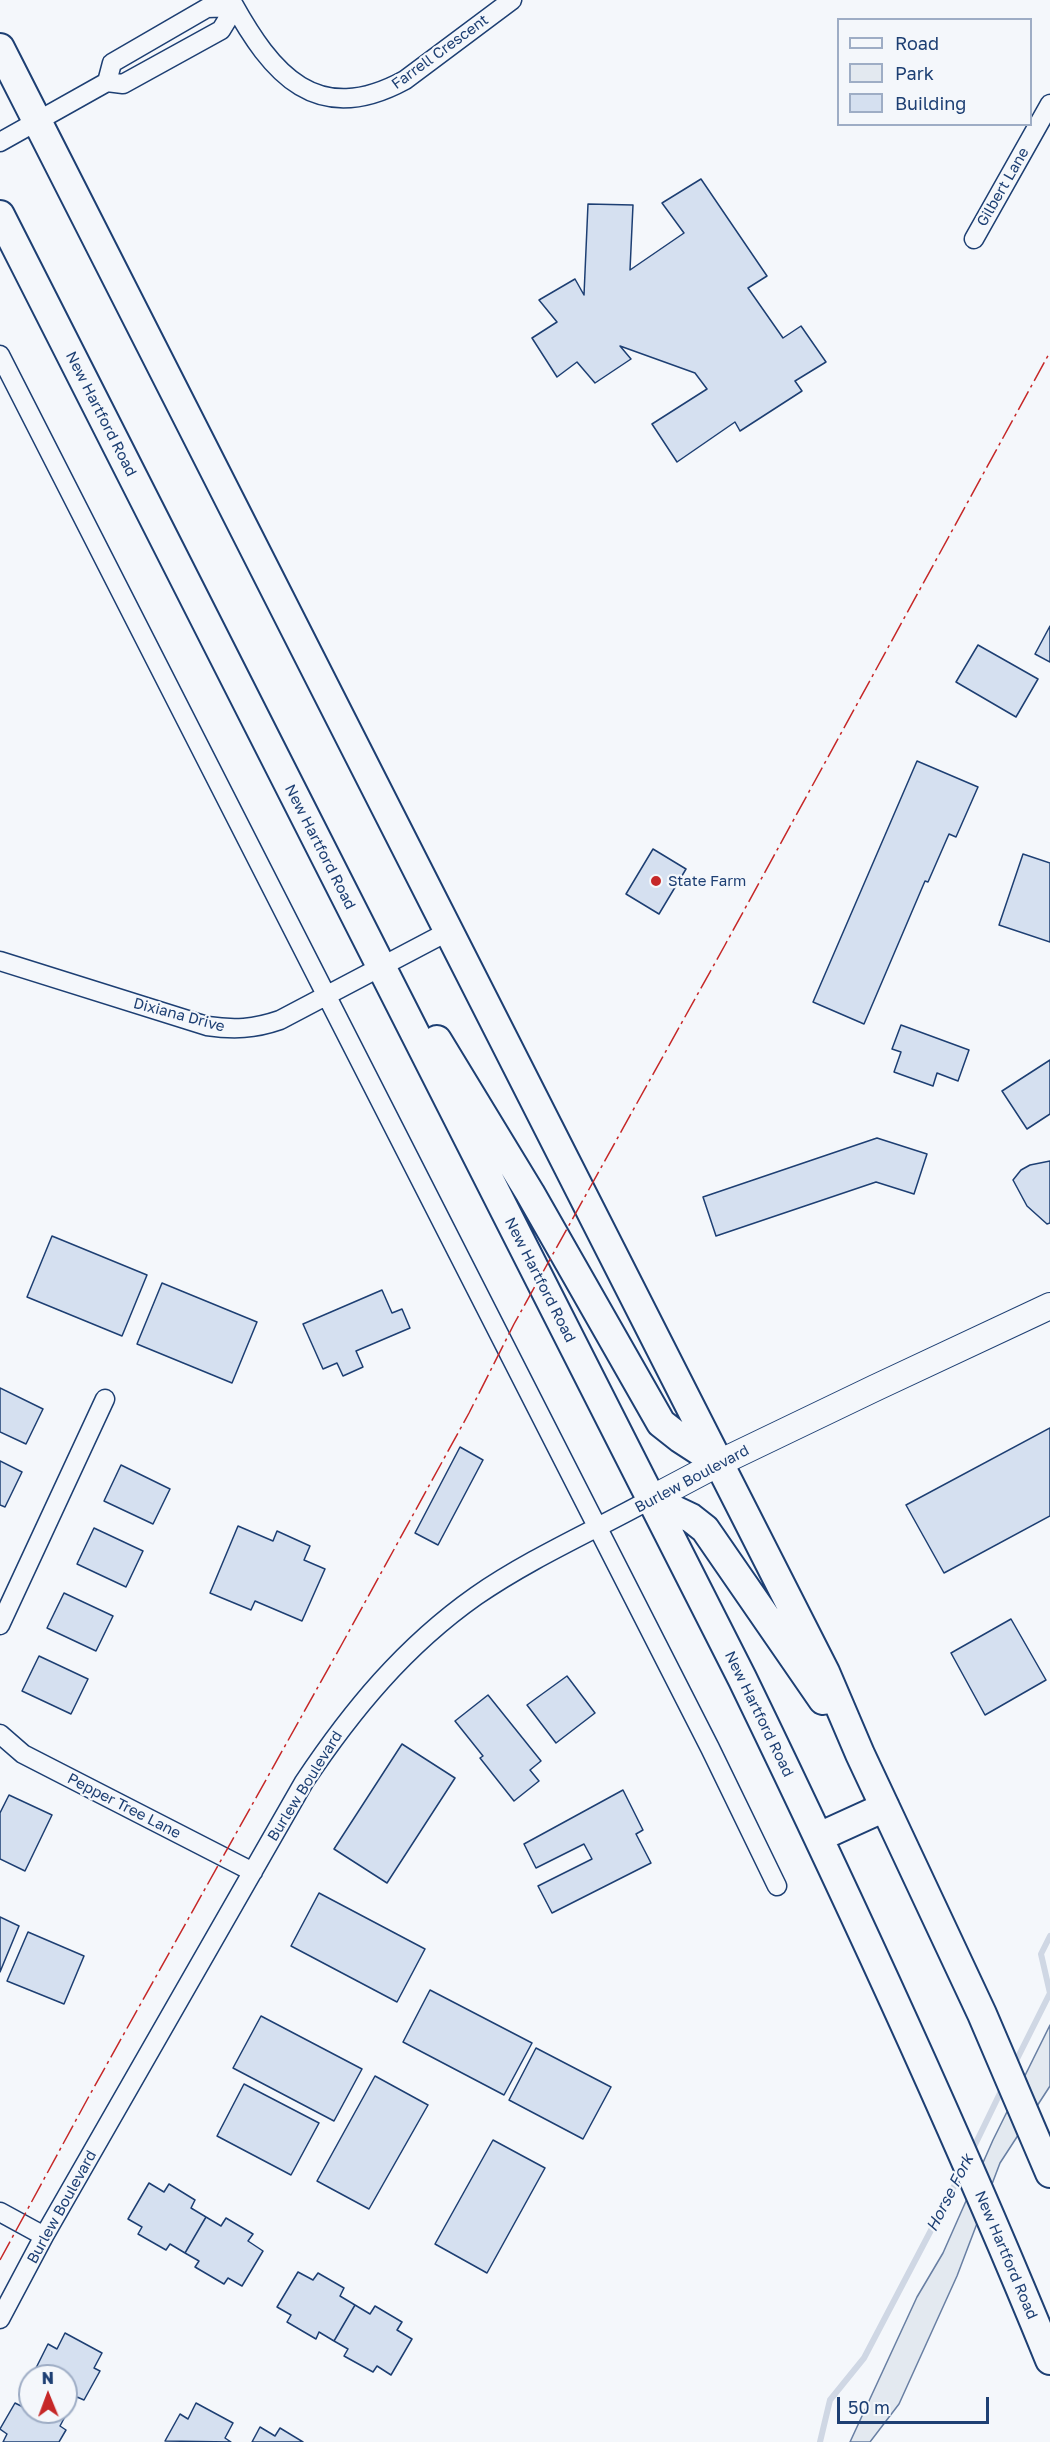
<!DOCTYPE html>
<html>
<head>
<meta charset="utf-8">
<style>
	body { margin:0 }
	#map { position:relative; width:1050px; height:2442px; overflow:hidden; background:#f4f7fb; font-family:"Golos Text",sans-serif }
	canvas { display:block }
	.legend { position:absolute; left:837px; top:18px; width:195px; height:108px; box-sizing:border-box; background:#f4f7fb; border:2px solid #9eadc5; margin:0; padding:8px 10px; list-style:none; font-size:18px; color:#1d3f73 }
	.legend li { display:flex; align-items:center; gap:12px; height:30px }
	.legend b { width:30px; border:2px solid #9eadc5 }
	.north { position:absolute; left:18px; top:2364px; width:60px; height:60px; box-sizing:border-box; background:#f4f7fb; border:2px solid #9eadc5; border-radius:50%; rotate:359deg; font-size:16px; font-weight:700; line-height:24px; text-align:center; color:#1d3f73 }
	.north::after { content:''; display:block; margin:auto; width:21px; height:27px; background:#c62828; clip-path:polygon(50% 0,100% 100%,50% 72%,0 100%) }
	.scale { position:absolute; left:837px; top:2397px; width:152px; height:27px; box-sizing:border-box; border:3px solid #1d3f73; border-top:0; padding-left:8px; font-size:18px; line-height:21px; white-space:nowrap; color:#1d3f73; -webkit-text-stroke:4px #f4f7fb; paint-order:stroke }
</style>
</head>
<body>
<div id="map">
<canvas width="1050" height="2442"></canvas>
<ul class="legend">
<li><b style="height:8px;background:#f4f7fb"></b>Road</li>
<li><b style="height:16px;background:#e3e9f0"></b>Park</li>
<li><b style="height:16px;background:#d5e0f0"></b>Building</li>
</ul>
<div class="north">N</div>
<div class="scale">50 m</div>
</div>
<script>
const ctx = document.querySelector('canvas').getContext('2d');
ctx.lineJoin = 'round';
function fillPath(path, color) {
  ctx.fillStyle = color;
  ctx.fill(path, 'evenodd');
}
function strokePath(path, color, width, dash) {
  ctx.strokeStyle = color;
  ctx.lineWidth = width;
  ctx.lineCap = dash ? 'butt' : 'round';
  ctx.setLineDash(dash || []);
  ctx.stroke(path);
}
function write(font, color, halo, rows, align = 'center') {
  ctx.font = font + ' "Golos Text",sans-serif';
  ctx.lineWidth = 4.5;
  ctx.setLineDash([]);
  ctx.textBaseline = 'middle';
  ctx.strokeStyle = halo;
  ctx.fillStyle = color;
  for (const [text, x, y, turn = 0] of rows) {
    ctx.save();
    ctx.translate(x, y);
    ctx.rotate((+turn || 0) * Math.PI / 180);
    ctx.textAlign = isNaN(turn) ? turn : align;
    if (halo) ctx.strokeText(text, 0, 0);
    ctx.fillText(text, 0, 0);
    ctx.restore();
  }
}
const green = new Path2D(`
	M1050,2025v61l-50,77 -43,113 -58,128 -29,38h-20l67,-145 26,-44 50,-113z`);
fillPath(green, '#e3e9f0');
strokePath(green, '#687fa3', 1.5);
strokePath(new Path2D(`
	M1014,2065l36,-72 -9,-39 9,-18
	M972,2151l31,-64
	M820,2442l10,-42 34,-42 97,-185`), '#cfd7e4', 6);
const building = new Path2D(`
	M701,179l66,97 -19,12 35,50 18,-12 25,36 -31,19 7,10 -62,40 -5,-9 -58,40 -25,-38 55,-35 -12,-16 -75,-27 11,13 -36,24 -18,-21 -20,15 -25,-39 25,-16 -18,-22 36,-21 9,16 4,-91 45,1 -3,65 54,-37 -22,-30z
	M1050,626v36l-15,-8z
	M978,645l60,34 -22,38 -60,-35z
	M917,761l61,26 -22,50 -7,-3 -21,48 -3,-1 -61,143 -51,-22z
	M653,849l33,20 -27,45 -33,-20z
	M1023,854l27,9v79l-51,-17z
	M901,1025l68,25 -11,31 -21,-8 -4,13 -39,-14 7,-20 -9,-3z
	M1050,1060v54l-23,15 -25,-38z
	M877,1138l50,16 -13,40 -38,-12 -160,54 -13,-39z
	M1050,1161v62l-3,1 -20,-18 -14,-26 8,-10 9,-5z
	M52,1236l95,39 -25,61 -95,-39z
	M162,1283l95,39 -25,61 -95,-39z
	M382,1290l10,23 10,-4 8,19 -54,23 7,16 -20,9 -6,-13 -14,6 -20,-45z
	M0,1388l43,21 -17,35 -26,-12z
	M1050,1428v88l-106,57 -38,-68z
	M460,1447l23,13 -45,85 -23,-12z
	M0,1461l22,11 -17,35 -5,-2z
	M121,1465l49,24 -17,35 -49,-23z
	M238,1526l35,15 4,-10 33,15 -6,14 21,9 -23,52 -47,-20 -4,9 -41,-17z
	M94,1528l49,23 -17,36 -49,-23z
	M64,1593l49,23 -17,35 -49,-23z
	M1011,1619l35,61 -61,35 -34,-62z
	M39,1656l49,23 -17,35 -49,-23z
	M567,1676l28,37 -39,30 -29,-38z
	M488,1695l53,66 -11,9 9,11 -25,20 -34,-43 3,-2 -28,-35z
	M402,1744l53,34 -68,105 -53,-34z
	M623,1790l20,40 -7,4 15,29 -99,50 -14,-27 54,-27 -8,-15 -48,24 -12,-24z
	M9,1795l43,20 -27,56 -25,-12v-46z
	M319,1893l106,56 -28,53 -106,-56z
	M0,1917l19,9 -19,46z
	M28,1932l56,24 -20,48 -57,-23z
	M430,1990l102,53 -28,52 -101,-53z
	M261,2016l101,53 -28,52 -101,-53z
	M536,2048l75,39 -28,52 -74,-39z
	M375,2076l53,29 -59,104 -52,-28z
	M244,2084l75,39 -28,52 -74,-39z
	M493,2140l52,28 -58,105 -52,-29z
	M149,2183l15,9 5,-8 26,16 -4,8 15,9 -21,36 -15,-9 -4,6 -28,-16 4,-7 -14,-8z
	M206,2217l15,9 5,-8 27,16 -5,7 15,10 -21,35 -14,-8 -4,6 -29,-17 4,-6 -14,-8z
	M298,2272l15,8 5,-7 26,15 -4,8 15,9 -21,36 -15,-9 -3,7 -29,-17 4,-7 -14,-8z
	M355,2305l15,9 5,-8 27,16 -5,8 15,9 -21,36 -14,-9 -4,6 -29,-16 4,-7 -14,-8z
	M65,2333l37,20 -8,15 6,3 -16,29 -7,-3 -7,14 -4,-2v-33h-25l-7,-4 14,-28 9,5z
	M30,2393v19l38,-1 -8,15 6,4 -7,12h-56l4,-8 -7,-5 15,-26 8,4z
	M196,2403l37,20 -8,15 6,4 -66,-1 15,-27 8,5z
	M260,2427l15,9 5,-8 23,14h-51z`);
fillPath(building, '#d5e0f0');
strokePath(building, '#1d3f73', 1.5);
const street = new Path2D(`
	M231,0c41,75 86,128 174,80l107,-80
	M107,82l5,-19 95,-55 28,-1
	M0,142l107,-60 16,2 98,-54 14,-23
	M974,239l76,-135
	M0,355l710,1393 67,138
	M0,961l207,65c27,4 47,3 73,-6l169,-89
	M0,1625l105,-226
	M0,1734l23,20 230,118
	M0,2212l44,24
	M0,2319l44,-83 260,-454c48,-72 101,-136 172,-186 55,-38 117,-65 175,-97`);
const secondary = new Path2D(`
	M651,1499l68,-36 156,-75 175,-82`);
const primary = new Path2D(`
	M0,48l825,1624 35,82 122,260 68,159
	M0,215l742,1463c109,225 214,451 308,682
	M437,1040l93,153 131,230 19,15 37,24
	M651,1499l40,19 14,11 118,171
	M819,1837l66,-30`);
strokePath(street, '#1d3f73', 21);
strokePath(secondary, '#1d3f73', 28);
strokePath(primary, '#1d3f73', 32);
strokePath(street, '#f4f7fb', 18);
strokePath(secondary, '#f4f7fb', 26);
strokePath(primary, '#f4f7fb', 28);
strokePath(new Path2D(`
	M0,2260l88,-162 254,-454 127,-231 45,-89 211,-379 325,-593`), '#c62828', 1.5, [21, 4.5, 3, 4.5]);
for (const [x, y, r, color] of [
	[656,881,6,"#c62828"]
]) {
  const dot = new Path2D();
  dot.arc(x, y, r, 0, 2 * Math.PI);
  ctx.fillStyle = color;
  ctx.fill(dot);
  strokePath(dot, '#f4f7fb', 2);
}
write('15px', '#1d3f73', '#f4f7fb', [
	["Farrell Crescent",440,52,-36],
	["Gilbert Lane",1003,187,-60],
	["New Hartford Road",101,414,63],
	["New Hartford Road",320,847,63],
	["Dixiana Drive",179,1015,15],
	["New Hartford Road",540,1280,63],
	["Burlew Boulevard",692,1479,-28],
	["New Hartford Road",759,1714,64],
	["Burlew Boulevard",305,1786,-58],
	["Pepper Tree Lane",124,1806,27],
	["Burlew Boulevard",62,2207,-61],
	["New Hartford Road",1006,2255,67]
]);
write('15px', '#1d3f73', '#f4f7fb', [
	["State Farm",668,881]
], 'left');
write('italic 16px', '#1d3f73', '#f4f7fb', [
	["Horse Fork",950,2193,-63]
]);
</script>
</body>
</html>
